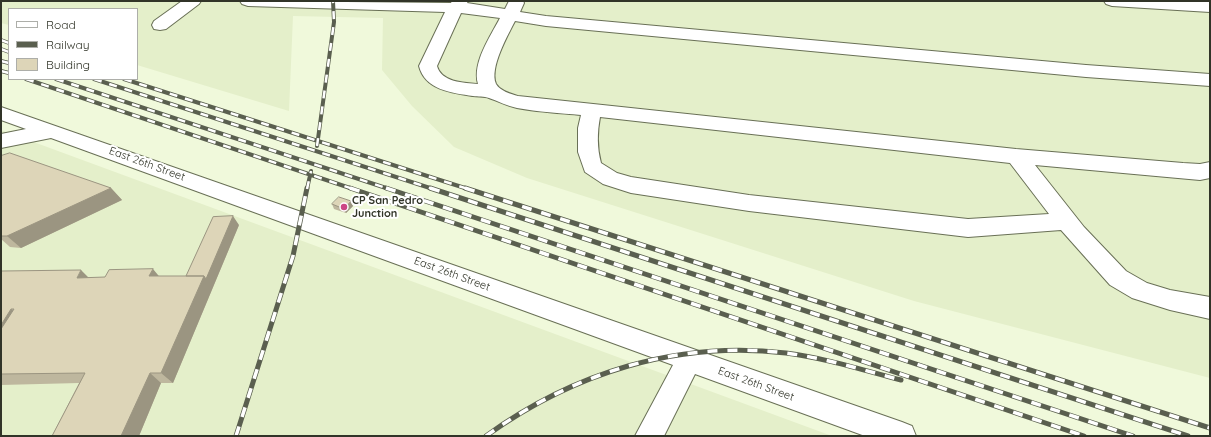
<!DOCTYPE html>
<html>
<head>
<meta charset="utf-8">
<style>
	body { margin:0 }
	#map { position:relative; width:1211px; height:437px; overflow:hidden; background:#f0f9db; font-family:Quicksand,sans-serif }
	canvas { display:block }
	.frame { position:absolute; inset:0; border:2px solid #313428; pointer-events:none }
	.legend { position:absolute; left:8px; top:8px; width:130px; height:72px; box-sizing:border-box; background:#fff; border:1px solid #adaea9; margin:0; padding:5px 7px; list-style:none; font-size:12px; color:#313428 }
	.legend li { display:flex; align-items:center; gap:8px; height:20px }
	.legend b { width:20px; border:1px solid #adaea9 }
</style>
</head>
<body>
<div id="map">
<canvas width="1211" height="437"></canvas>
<div class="frame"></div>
<ul class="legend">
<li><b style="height:5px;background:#fff"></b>Road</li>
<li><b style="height:5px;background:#5a5f4f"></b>Railway</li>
<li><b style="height:11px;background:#ddd5b8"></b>Building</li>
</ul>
</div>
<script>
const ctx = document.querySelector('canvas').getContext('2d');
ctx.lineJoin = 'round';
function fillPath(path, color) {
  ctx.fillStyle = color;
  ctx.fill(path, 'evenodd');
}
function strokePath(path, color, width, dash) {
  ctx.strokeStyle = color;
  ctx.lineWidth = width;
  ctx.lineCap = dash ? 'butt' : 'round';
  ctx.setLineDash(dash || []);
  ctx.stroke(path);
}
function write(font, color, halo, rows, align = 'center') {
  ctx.font = font + ' Quicksand,sans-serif';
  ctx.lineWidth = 4;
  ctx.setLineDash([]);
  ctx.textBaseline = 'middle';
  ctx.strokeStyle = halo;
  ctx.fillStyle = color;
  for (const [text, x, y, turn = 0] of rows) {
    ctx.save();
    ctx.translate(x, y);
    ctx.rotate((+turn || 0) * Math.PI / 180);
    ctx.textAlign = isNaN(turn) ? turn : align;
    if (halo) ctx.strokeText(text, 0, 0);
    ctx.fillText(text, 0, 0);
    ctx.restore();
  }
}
fillPath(new Path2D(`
	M1,1h1209v377l-296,-77 -387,-123 -73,-31 -42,-41 -30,-36 1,-52 -90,-2 -4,95 -152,-46v-56h-128v16l-8,-2z
	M1,130l831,306h-831z`), '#e4efca');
const minor = new Path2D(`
	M182,1h19l-2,3 -33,25 -6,1 -6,-1 -2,-4 2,-4z
	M240,1l211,2 1,-2h16l-1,2 38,6 4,-8h14l1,2 -4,9 26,4 540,49 124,9v12l-124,-9 -540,-51 -31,-5c-7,14 -26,47 -19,63 4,7 15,10 22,12l498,53 167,14 17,1 10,-2v16l-10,2 -165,-15 49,62 42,44 21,12 23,7 40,7v22l-40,-9 -38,-12 -22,-13 -49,-55 -93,7 -219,-26 -118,-18 -28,-9 -18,-12 -7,-20v-24l3,-13c-21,-2 -43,-3 -64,-7 -10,-2 -19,-7 -28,-10 -5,-2 -11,-1 -16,-2 -21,-3 -48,-6 -54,-30l26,-54 -197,-6 -6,-2zM461,13l39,5c-10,19 -28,45 -22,66 -14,-1 -37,-2 -41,-18zM600,117l410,46 39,51 -81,5 -219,-24 -118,-18 -14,-4 -16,-10c-4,-15 -4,-30 -1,-46z
	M1104,1l106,1v10l-98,-6 -6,-2z
	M1,107l901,315 10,4 4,10h-51l-170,-62 -31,62h-29l38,-71 -622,-227 -50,10v-14l25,-5 -25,-9z`);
strokePath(minor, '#697056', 2);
fillPath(minor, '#fff');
const railFar1 = new Path2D(`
	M1,40l8,3
	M1,49l8,3
	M1,61l8,2
	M1,71l8,2
	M26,79l327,110
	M56,79l333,110
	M94,79l339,110
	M124,79l344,110
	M317,146l17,-124 -1,-21
	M307,189l4,-18`);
const rail = new Path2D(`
	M350,188l734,248
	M386,188l747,248
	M430,188l758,248
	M465,188l745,240
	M236,436l57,-180 14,-68
	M486,436c87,-63 192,-96 300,-83 39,5 77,17 115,27`);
strokePath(railFar1, '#5a5f4f', 4);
strokePath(rail, '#5a5f4f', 5);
strokePath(railFar1, '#fff', 2.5, [8]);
strokePath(rail, '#fff', 3.5, [10]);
fillPath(new Path2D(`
	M1,156l110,32 11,12 -101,48 -11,-1 -9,-8z
	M332,204l21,2 -7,7 -12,-4z
	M239,225l-66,158h-12l-22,53h-87l27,-53 -78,2v-113l88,6 97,-2z`), '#beb79e');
fillPath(new Path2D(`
	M111,188l11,12 -101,48 -14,-12z
	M351,201l2,5 -7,7 -2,-4z
	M233,216l6,9 -66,158 -12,-10 43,-97z
	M153,269l10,12 -14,-5z
	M81,270l12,12 -16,-4z
	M11,309l15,11 -25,41v-36z
	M150,373l11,10 -22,53h-18z`), '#9b9581');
const building = new Path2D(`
	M10,153l101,35 -104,48h-6v-80z
	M339,197l12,4 -7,8 -12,-5z
	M233,216l-27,63 -2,-3h-18l27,-59z
	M153,269l-4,7h55l-43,97h-11l-29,63h-69l33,-63 -84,1v-45l13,-20h-3l-10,16v-53l1,-1 79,-1 -4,8 28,-1 4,-7z`);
fillPath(building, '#ddd5b8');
strokePath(building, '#9b9581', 1);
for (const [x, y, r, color] of [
	[344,207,4,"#cc4585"]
]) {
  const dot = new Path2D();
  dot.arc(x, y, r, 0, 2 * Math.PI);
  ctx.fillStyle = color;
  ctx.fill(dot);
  strokePath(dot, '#fff', 1.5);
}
write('11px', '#313428', '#fff', [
	["East 26th Street",147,164,20],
	["East 26th Street",452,274,20],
	["East 26th Street",756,384,20]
]);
write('bold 11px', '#313428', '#fff', [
	["CP San Pedro",352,201],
	["Junction",352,214]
], 'left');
</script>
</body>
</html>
